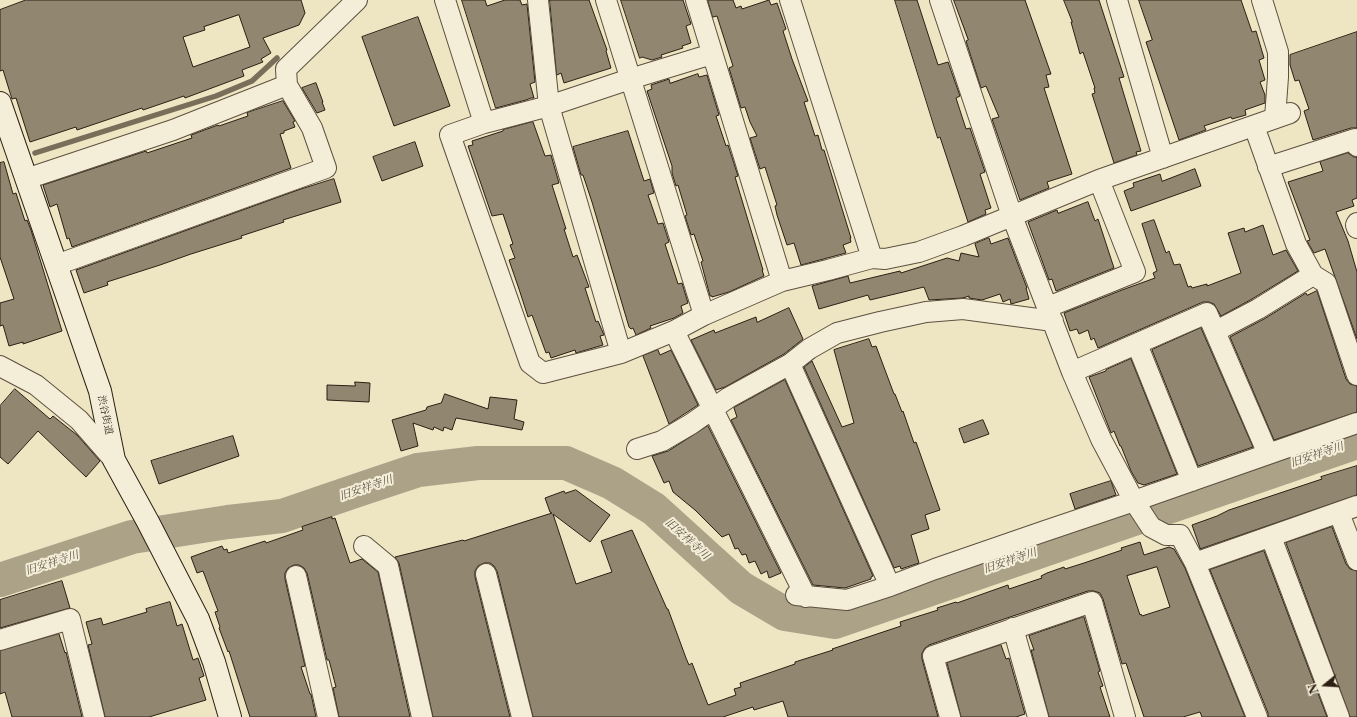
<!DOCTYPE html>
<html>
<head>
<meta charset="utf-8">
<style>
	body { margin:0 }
	#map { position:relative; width:1357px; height:717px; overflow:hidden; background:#eee5c3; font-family:"Libre Caslon Text",serif }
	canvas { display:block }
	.north { position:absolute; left:1305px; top:665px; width:40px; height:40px; -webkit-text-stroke:3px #f4eed8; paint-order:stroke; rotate:252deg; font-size:11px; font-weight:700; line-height:16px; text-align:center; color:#2d1f14 }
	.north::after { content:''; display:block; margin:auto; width:14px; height:18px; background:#2d1f14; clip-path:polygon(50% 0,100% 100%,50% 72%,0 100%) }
</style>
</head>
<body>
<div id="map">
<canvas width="1357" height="717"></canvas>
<div class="north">N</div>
</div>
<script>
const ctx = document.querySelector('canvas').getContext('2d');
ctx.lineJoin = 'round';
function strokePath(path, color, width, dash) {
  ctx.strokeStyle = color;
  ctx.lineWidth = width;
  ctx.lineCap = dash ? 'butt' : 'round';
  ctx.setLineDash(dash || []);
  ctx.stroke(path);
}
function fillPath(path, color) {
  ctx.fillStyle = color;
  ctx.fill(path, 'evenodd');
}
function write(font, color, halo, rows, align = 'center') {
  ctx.font = font + ' "Libre Caslon Text","Noto Serif JP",serif';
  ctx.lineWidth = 4;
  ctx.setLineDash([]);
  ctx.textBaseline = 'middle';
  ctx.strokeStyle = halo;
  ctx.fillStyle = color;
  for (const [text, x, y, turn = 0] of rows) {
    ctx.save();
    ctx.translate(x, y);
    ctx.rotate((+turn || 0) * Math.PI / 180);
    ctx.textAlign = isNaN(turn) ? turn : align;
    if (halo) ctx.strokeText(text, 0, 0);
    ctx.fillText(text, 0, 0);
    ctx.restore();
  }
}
strokePath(new Path2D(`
	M35,153l181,-57 36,-15 25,-23`), '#796e5a', 5.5);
strokePath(new Path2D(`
	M0,580l132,-43 96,-15 54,-6 82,-28 54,-18 60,-7h88l46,20 42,26 87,79 44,26 50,8 522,-180`), '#aca288', 34);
const building = new Path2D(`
	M26,0h275l4,13 -6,12 -36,13 8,15 -10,6 2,3 -21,8 2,6 -59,22 -1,-2 -41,14 -1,-2 -65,22 -1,-3 -46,15 -14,-44 -4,1 -9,-29 -3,1v-61zM239,15l11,32 -57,20 -10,-30 22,-7 -1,-3z
	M462,0h23l2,6 18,-6h15l2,5 5,-1 8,78 -5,2 4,14h-3l-5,2 -30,8z
	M550,0h39l18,50 -1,1 5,17 -47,15 -3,-10 -4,2z
	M621,0h62l8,24 -5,2 5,17 -9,3 1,2 -22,7 1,2 -10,3 -10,-3 -2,1z
	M708,0h25l3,8 5,-2 1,3 27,-9 2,5 6,-2 9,26 -3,2 9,28 16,42 -4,1 11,34 3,-1 4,15h2l27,88h-1l1,4 -8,3 3,8 -45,12 -7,-22 -7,2 -10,-30 -2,-9 2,-1 -12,-38 -5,2 -10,-31 7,-2 -7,-14 -5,-15 -4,1 -12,-40 4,-2 -16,-50 -4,1z
	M895,0h22l21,65 10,-3 12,34 -4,2 10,31 4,-1 15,44 -5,2 11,34 -6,2 1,4 -18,8 -28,-85 -2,1z
	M954,0h71l26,74 -5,1 3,12 -5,1 28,86 -25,8 2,6 -29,12 -28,-81 7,-2 -13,-31 -5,2 -15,-47 2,-1z
	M1064,0h35l25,77 -5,1 22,73 -5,1 1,3 -23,8 -22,-69 3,-1 -1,-5h1l-12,-36 -3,2 -9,-32h1z
	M1139,0h102l11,32 4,-1 8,27 -5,2 6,20 -5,2 5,13v8l-20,7 1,5 -14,4 -1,-2 -27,9 2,4 -27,10 -33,-98 6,-2z
	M418,17l32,89 -56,20 -32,-89z
	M1357,32v96h-6l-38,12 -9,-29 5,-2 -10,-29 -4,1 -5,-16v-10z
	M698,74l1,3 8,-2 12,40 -3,1 10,30 2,-1 10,31 -3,1 28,93h-1l2,6 -35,16 -17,5v-1h-2l-9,-34 2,-1 -9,-27 -3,1 -6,-19 2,-1 -9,-30 -2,1 -4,-13v-7l-25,-75 5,-2 -1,-4 18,-6 1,4z
	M316,83l7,19h-1l3,8 -8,3 -15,-25z
	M283,101l12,20 -2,1 2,5 -11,4v2l-4,1 11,34 -219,79 -3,-9 -2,1 -10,-35 -7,3 -7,-22 103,-34 1,2 45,-15 -1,-3 27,-10 1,1 29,-10 -1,-3z
	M533,122l12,34 6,-1 8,28 -7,2 14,44h-2l9,28 4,-2 12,32 -4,1 11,34 2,-1 6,14 -4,1 3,9 -27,8 -1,-3 -24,8 -2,-6 -3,1 -14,-38 -4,2 -8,-25 -11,-32 6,-2 -5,-13 3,-1 -10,-30 -11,2 -24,-70 5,-1 -1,-4 31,-10v-1z
	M628,131l16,50 6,-2 4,14 -6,2 10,29 5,-1 6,19 -4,2 13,40 4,-1 6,20 -7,3 2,7 -9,5 -24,8 1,2 -15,7 -3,-7 -2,1 -2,-2 -37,-125 -9,-27h-2l-8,-28z
	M415,142l8,24 -41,15 -9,-24z
	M1348,153l6,4h3v41l-5,2 2,6 -18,6 12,29 9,31v67l-32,-90 -11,4 -7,-12 3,-1 -22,-58 35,-11 -3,-9z
	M4,162l9,32 3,-1 9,28 2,-1 4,10 31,101 -39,13v-2l-14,4 -6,-21 -3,1v-23l14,-4 -14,-42v-94z
	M1195,169l6,17 -70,25 -7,-20 10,-4 -1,-4 27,-9 2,7z
	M334,179l7,23 -58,18 1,2 -43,14 1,2 -51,16 -31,11 -53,17 1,3 -24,8 -8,-23 3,-1 219,-79z
	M1088,202l7,19 3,-2 16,49 -58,23 -4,-12 -3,1 -21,-58 29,-12 1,3z
	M1154,220l12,33 3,-2 5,14 6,-1 8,23 3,-1 1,2 15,-4v2l34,-13 -13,-40 16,-5 1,4 18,-7 10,30 13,-5 12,21 -46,28 -31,17 -7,-12 -5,-2h-6l-105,46 -4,-10 -3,2 -3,-10 -9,4 -2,-5 -7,2 -6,-18 58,-23 33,-12 -2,-5 4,-2 -15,-47z
	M989,238l2,6 17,-6 19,50h-1l3,11 -18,5 -1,-5 -7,3 -3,-8 -18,6 -13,-2v-2l-6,2 -34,2 -5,-13 -54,13 -2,-5 -49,14 -7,-23 36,-10 2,7 50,-12 1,2 46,-15 12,3 2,-8 18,4 -4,-13z
	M1317,291l29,88 4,5 7,2v26l-83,28 -44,-103 34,-18 42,-26 1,2z
	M789,308l14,31 -19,15 -59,33 -9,3 -25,-50 23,-10 1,3 41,-16 1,5z
	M1201,328l52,119 -55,19 -46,-116z
	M869,339l3,8 4,-1 18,48h1l7,18 1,-1 11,32 2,-1 24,68 -15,5 4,14 -18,6 8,28 -18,6 -1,-3 -6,2 -90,-201 8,-6 30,66 12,-4 -20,-73z
	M658,350l2,5 11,-5 27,55 -29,19 -26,-68z
	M1131,359l46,115 -33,11 -6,-2 -7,-12 -10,-25h-1l-6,-15 -3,2 -22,-56 17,-6v-1z
	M785,380l88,196 -2,1v2l-26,9 -32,-3 -82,-165 6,-3 -3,-9z
	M355,382l15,1 -1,19 -42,-2v-15l28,1z
	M15,389l35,30 3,-3 24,19 23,26 -14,16 -48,-46 -30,33 -8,-7v-51z
	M445,394l43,15 2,-12 27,3 -3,19 10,3 -2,8 -66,-12 -4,12 -8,-3 -1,4 -9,-4 -1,3 -20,-7 5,23 -17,5 -9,-31 34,-10 1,-3 14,-4z
	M983,420l6,14 -25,9 -5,-14z
	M708,426l73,147 -12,5 -2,-7 -6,3 -6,-13 -6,2 -3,-9 -4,1 -4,-7 -3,1 -6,-15 -7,3 -27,-27 -22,-18 -4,-11 -5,2 -12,-27 16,-5z
	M233,436l6,20 -80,28 -8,-23z
	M1357,466v29l-157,54v-1l-8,-23 25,-9 12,-6 93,-31 -1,-2z
	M1111,481l5,14 -41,14 -5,-15z
	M576,490l34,25 -20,27 -37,-28 23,70 36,-12 -11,-31 31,-11 35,79h1l18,49 3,7 3,-2 16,42 28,-10 -2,-6 7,-2 -1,-4 55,-19v-2l38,-12 -1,-1 69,-23 -1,-4 38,-12 -1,-2 19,-6 1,1 51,-18 1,4 33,-11 -1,-2 6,-3 17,-6 1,2 19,-6 38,-13 -1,-2 19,-6 4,13 25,-8 5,2 11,19 60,149h-43l-2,-5 -17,5h-39l-18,-54 -4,1 -19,-65 -3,-6 -6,-2h-6l-78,26 -81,28 -4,3 -3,5v6l16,58h-150l-5,-16 -29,9 -1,-3 -30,10h-190l-36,-146 -3,-5 -4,-3h-6l-6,3 -3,5v6l35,140h-77l-34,-154 -4,-6 68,-17 1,1 88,-28 -2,-1 -5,-14 19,-7 1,2zM1157,567l13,40 -28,9 -1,-2 -1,1 -13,-39z
	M332,517v2l3,-1 15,45 12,-4 16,13 32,145h-71l-6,-29 3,-1 -7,-27h-2l-20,-87 -3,-5 -5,-3h-5l-6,3 -3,5v6l20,87 -4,1 9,27h1l5,23h-66l-21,-66 -1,1 -9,-24 1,-1 -5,-15 3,-1 -15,-40 -6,2 -6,-16 31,-11 2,4 3,-1 1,4 37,-12 1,2 37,-13 -1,-3z
	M1332,527l14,37 4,5 7,2v146h-7l-64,-174z
	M1264,551l63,166h-59v-4l-58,-143z
	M62,581l8,27 -70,20v-28z
	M170,602l7,24 5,-2 11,36 5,-2 6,18 -5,2 7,22 -57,17h-44l-17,-72 4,-1 -6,-22 15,-4 2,7 44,-13 -1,-3z
	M1084,617l16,54 -2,1 5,14 -3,1 10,30h-61l-18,-67h3l-5,-14z
	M59,634l6,19 1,-1 16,65h-70l-7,-25 -5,2v-43z
	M1001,645l5,14 3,-1 16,56 -9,3h-55l-14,-54z`);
fillPath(building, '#91866f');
strokePath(building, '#2d1f14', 1);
const minor = new Path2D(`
	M445,0l39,123
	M538,0l11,106 72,247
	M606,0l98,315
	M696,0l86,281
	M790,0l82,258
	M940,0l72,216 60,156 29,67 33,62 17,26 15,8h14l15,28 62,154
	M1117,0l46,158
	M1262,0l16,52v25l-3,41
	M712,54l-82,25 -81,27 -65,17 -34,12 80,228 13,10 78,-20 53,-22 30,-16 78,-34 46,-11 44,-12 13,1 34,-7 44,-16 136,-56 191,-67
	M1254,126l42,118 17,31 13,8 31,92
	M1268,167l87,-28 2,7
	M26,179l147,-49 114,-45
	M1357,223l-1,2 1,3
	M56,265l270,-97 -14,-40 -25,-43 -1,-16 71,-69
	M1048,307l87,-35 -36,-92
	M674,331l132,266
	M1216,331l42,-22 55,-34
	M1137,344l55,137
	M790,364l100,222
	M0,366l36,19 43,35 35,40
	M1072,372l135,-59 61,141
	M637,449l25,-8 29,-17 37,-26 62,-34 19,-15 28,-16 43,-11 46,-10 37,-3 90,12
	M1339,513l18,47
	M1271,537l68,180
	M364,546l24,20 34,151
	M1195,563l162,-57
	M486,574l36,143
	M296,576l32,141
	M796,595l51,5 43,-14 45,-17 110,-38 89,-30 223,-78
	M1013,628l25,89
	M0,640l70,-21 24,98
	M950,717l-17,-61 159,-54 33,115`);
const secondary = new Path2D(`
	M0,103l100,288 14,69 34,62 50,97 16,43 16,55`);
strokePath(minor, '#5d5040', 22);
strokePath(secondary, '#2d1f14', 24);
strokePath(minor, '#f4eed8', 20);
strokePath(secondary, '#f4eed8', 22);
write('10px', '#2d1f14', '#f4eed8', [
	["渋谷街道",105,415,78]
]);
write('italic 11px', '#594d3d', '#f4eed8', [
	["旧安祥寺川",1317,455,-19],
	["旧安祥寺川",366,488,-19],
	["旧安祥寺川",687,539,42],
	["旧安祥寺川",1010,561,-19],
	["旧安祥寺川",52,563,-18]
]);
</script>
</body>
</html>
